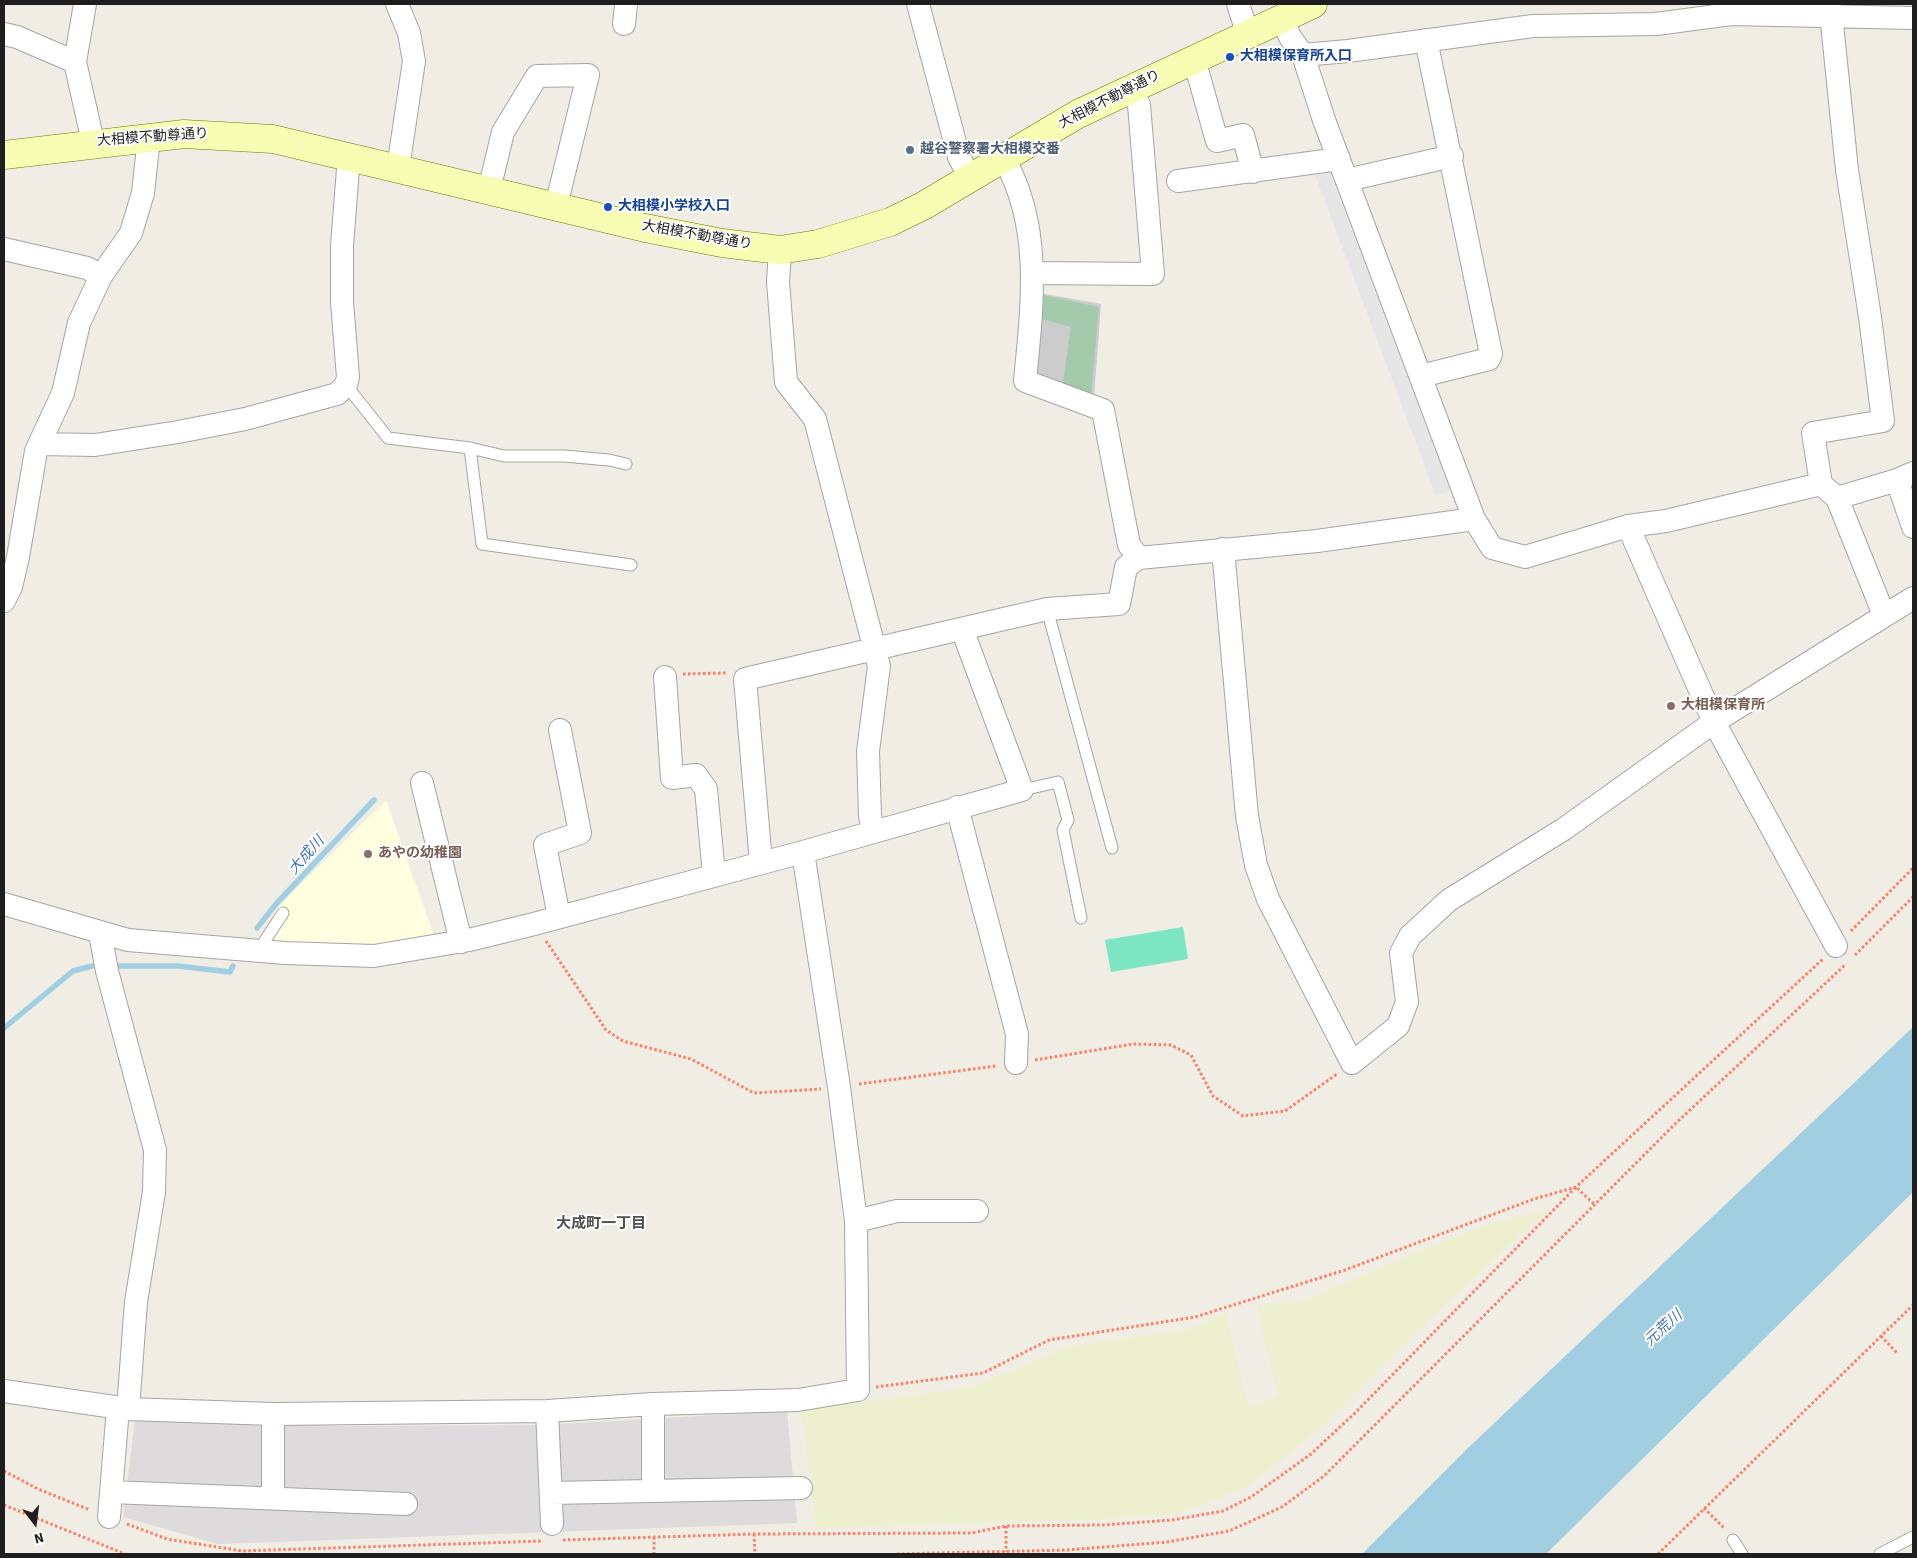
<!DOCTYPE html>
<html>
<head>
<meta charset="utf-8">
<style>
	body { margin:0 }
	#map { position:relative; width:1917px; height:1558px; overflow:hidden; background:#f0ede4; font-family:"Source Sans 3",sans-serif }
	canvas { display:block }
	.frame { position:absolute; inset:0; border:5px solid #1e1e1e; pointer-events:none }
	.north { position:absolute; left:10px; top:1498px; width:50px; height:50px; -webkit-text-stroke:4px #fff; paint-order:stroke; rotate:165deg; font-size:14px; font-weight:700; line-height:20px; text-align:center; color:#1e1e1e }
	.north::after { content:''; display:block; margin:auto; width:18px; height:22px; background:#1e1e1e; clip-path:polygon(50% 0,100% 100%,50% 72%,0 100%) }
</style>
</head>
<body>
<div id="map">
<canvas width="1917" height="1558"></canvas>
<div class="frame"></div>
<div class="north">N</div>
</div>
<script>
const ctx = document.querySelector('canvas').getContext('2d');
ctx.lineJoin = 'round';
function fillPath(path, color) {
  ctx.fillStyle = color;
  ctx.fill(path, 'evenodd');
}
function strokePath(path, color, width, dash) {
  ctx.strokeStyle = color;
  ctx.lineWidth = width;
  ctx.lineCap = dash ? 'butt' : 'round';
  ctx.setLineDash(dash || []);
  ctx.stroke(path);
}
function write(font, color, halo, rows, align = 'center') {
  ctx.font = font + ' "Source Sans 3","Noto Sans JP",sans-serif';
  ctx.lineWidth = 4;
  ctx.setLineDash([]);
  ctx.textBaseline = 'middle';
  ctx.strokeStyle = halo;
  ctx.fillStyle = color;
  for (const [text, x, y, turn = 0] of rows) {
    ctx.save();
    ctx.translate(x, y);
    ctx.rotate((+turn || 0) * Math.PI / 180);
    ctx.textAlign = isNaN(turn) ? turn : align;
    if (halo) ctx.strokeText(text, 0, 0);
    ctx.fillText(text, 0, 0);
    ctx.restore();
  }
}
fillPath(new Path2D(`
	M787,1411l10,112 -579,21 -95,-27 12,-97 202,6 205,-1z`), '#dddbdb');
fillPath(new Path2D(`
	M386,800l48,136 -43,9 -46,3 -72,-8 16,-25 -12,-7z`), '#fdffde');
fillPath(new Path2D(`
	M1040,293l61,11 -7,94 -64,-21z`), '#ccc');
fillPath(new Path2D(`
	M1549,1209l-125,115 -111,111 -68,53 -68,26 -88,6 -272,8 -16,-118 168,-22 102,-42 120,-17 35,-16 22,93 30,-10 -21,-90 45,-5 141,-60 49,-18z`), '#ecf0ce');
fillPath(new Path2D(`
	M1043,295l56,12 -8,89 -29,-8 9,-61 -32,-9z`), '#a3cbab');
fillPath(new Path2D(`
	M1183,927l5,32 -77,13 -6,-32z`), '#7ce5c2');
fillPath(new Path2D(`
	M1329,170l121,320 -14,6 -121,-321z`), '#e6e6e6');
fillPath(new Path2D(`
	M1913,1027v165l-367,362h-184l107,-107z`), '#a1cfe1');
strokePath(new Path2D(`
	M257,928l19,-24 98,-104
	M116,966h62l52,6 3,-6
	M4,1028l69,-57 19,-5`), '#a1cfe1', 5.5);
const lane = new Path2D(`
	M346,385l42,53 82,10 34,8h60l45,4 17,4
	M470,448l12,96 149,21
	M1047,609l65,239
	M1022,790l36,-8 10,38 -5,10 18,88
	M264,951v-9l19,-29
	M1733,1540l9,14
	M1880,1554l33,-17`);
const street = new Path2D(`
	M85,4l-10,58 18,80
	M397,4l12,29 5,28 -16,107
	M918,4l41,153 11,21
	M1238,4l10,31
	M1282,18l8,19 13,18 21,65 150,399 18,29 33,9 103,-31 86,196 122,224
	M624,24l2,-20
	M4,34l13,3 58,25
	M1303,55l45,-4 185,-25 123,-2 75,-10 182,4
	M1194,59l23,82 26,-6 10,37
	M1004,159c39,68 28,148 21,222l78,29 26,135 10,13
	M1347,180l105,-24
	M1178,181l161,-22
	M489,190l14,-58 34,-56 51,-1 -32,131
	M4,249l83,19 14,8
	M780,250l-2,32 8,100 29,37 64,247 -11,85 2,65 3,15
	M1033,273l120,1 -14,-169 -8,-17
	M1421,376l68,-17 2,-5 -65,-314
	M40,444l55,1 83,-13 67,-13 92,-25 9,-9 2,-8 -6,-75v-56l7,-90
	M1897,480l16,47
	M1821,484l-8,-51 70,-12 -13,-104 -23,-147 -17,-166
	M1837,498l60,-18 16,-7
	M1628,526l38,-5 155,-37 16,14 47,117
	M1223,549l24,267 9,49 12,34 84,164 46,-37 9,-24 -6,-49 9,-17 39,-36 115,-71 150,-107 199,-124
	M4,601l7,-14 7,-30 18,-106 27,-58 16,-70 22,-47 30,-43 12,-40 6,-56
	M665,677l7,101 24,-3 10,14 8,86
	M422,783l39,159
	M957,807l60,227 -1,29
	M761,862l-16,-183 302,-70 72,-5 7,-37 13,-9 178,-17 157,-22
	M4,904l124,36 157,13 89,3 95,-16 65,-16 269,-72 219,-62 -60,-161
	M559,917l-14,-72 35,-12 -20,-103
	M100,933l7,38 48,179 -1,42 -18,110 -8,107
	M856,1221l41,-10h80
	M4,1391l124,18 145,5 274,-3 106,-7 145,-4 60,-10 -2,-169 -17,-134 -36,-235
	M547,1411l5,113
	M653,1491v-87
	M111,1492l295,12
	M551,1493l250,-5
	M273,1498v-84
	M109,1517l9,-109`);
const secondary = new Path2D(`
	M4,155l180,-21 89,5 372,89 77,15 58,7 38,-6 72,-22 33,-16 155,-92 235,-110`);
strokePath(lane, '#a5a5a5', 13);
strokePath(street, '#a5a5a5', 24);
strokePath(secondary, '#687b00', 29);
strokePath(new Path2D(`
	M683,674l43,-1
	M1851,931l62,-63
	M546,941l60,89 17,11 68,18 63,34 67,-4
	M1855,955l58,-58
	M1035,1060l98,-16 38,1 20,10 22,41 30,20 42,-5 52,-37
	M859,1084l137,-18
	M1881,1336l17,18
	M876,1387l107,-14 66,-33 146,-23 150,-47 189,-71 42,-12 247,-228
	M4,1471l34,18 52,21
	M4,1505l121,49
	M1704,1508l21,21
	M127,1524l40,15 75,12 300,-10
	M1006,1526v26
	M754,1534l1,20
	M654,1537v17
	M563,1540l191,-6 218,-1 34,-7 97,-1 69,-5 51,-9 28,-14 60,-43 45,-42 220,-225 19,18
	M897,1554l170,-4 100,-8 62,-11 53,-24 42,-31 351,-352 171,-160
	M1658,1554l255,-249`), '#ff7d66', 3, [2.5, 2.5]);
strokePath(lane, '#fff', 11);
strokePath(street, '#fff', 22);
strokePath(secondary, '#f7feb4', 28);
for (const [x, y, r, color] of [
	[1230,57,5,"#1a4fb4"],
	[910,150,5,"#5c6f8a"],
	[608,207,5,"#1a4fb4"],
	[1671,706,5,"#8d6e63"],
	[368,854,5,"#8d6e63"]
]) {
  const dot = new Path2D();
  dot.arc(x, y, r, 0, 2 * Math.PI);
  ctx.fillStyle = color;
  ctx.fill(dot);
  strokePath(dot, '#fff', 2);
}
write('bold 14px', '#164399', '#fff', [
	["大相模保育所入口",1240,57],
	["大相模小学校入口",618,207]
], 'left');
write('14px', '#1e1e1e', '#fff', [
	["大相模不動尊通り",1110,100,-27],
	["大相模不動尊通り",153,138,-4],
	["大相模不動尊通り",697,236,10]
]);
write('bold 14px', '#4e5e75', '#fff', [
	["越谷警察署大相模交番",920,150]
], 'left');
write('bold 14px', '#785e54', '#fff', [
	["大相模保育所",1681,706],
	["あやの幼稚園",378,854]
], 'left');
write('italic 15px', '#4377b6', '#fff', [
	["大成川",307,856,-48],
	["元荒川",1664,1329,-42]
]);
write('bold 15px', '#515151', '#fff', [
	["大成町一丁目",601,1225]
]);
</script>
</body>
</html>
